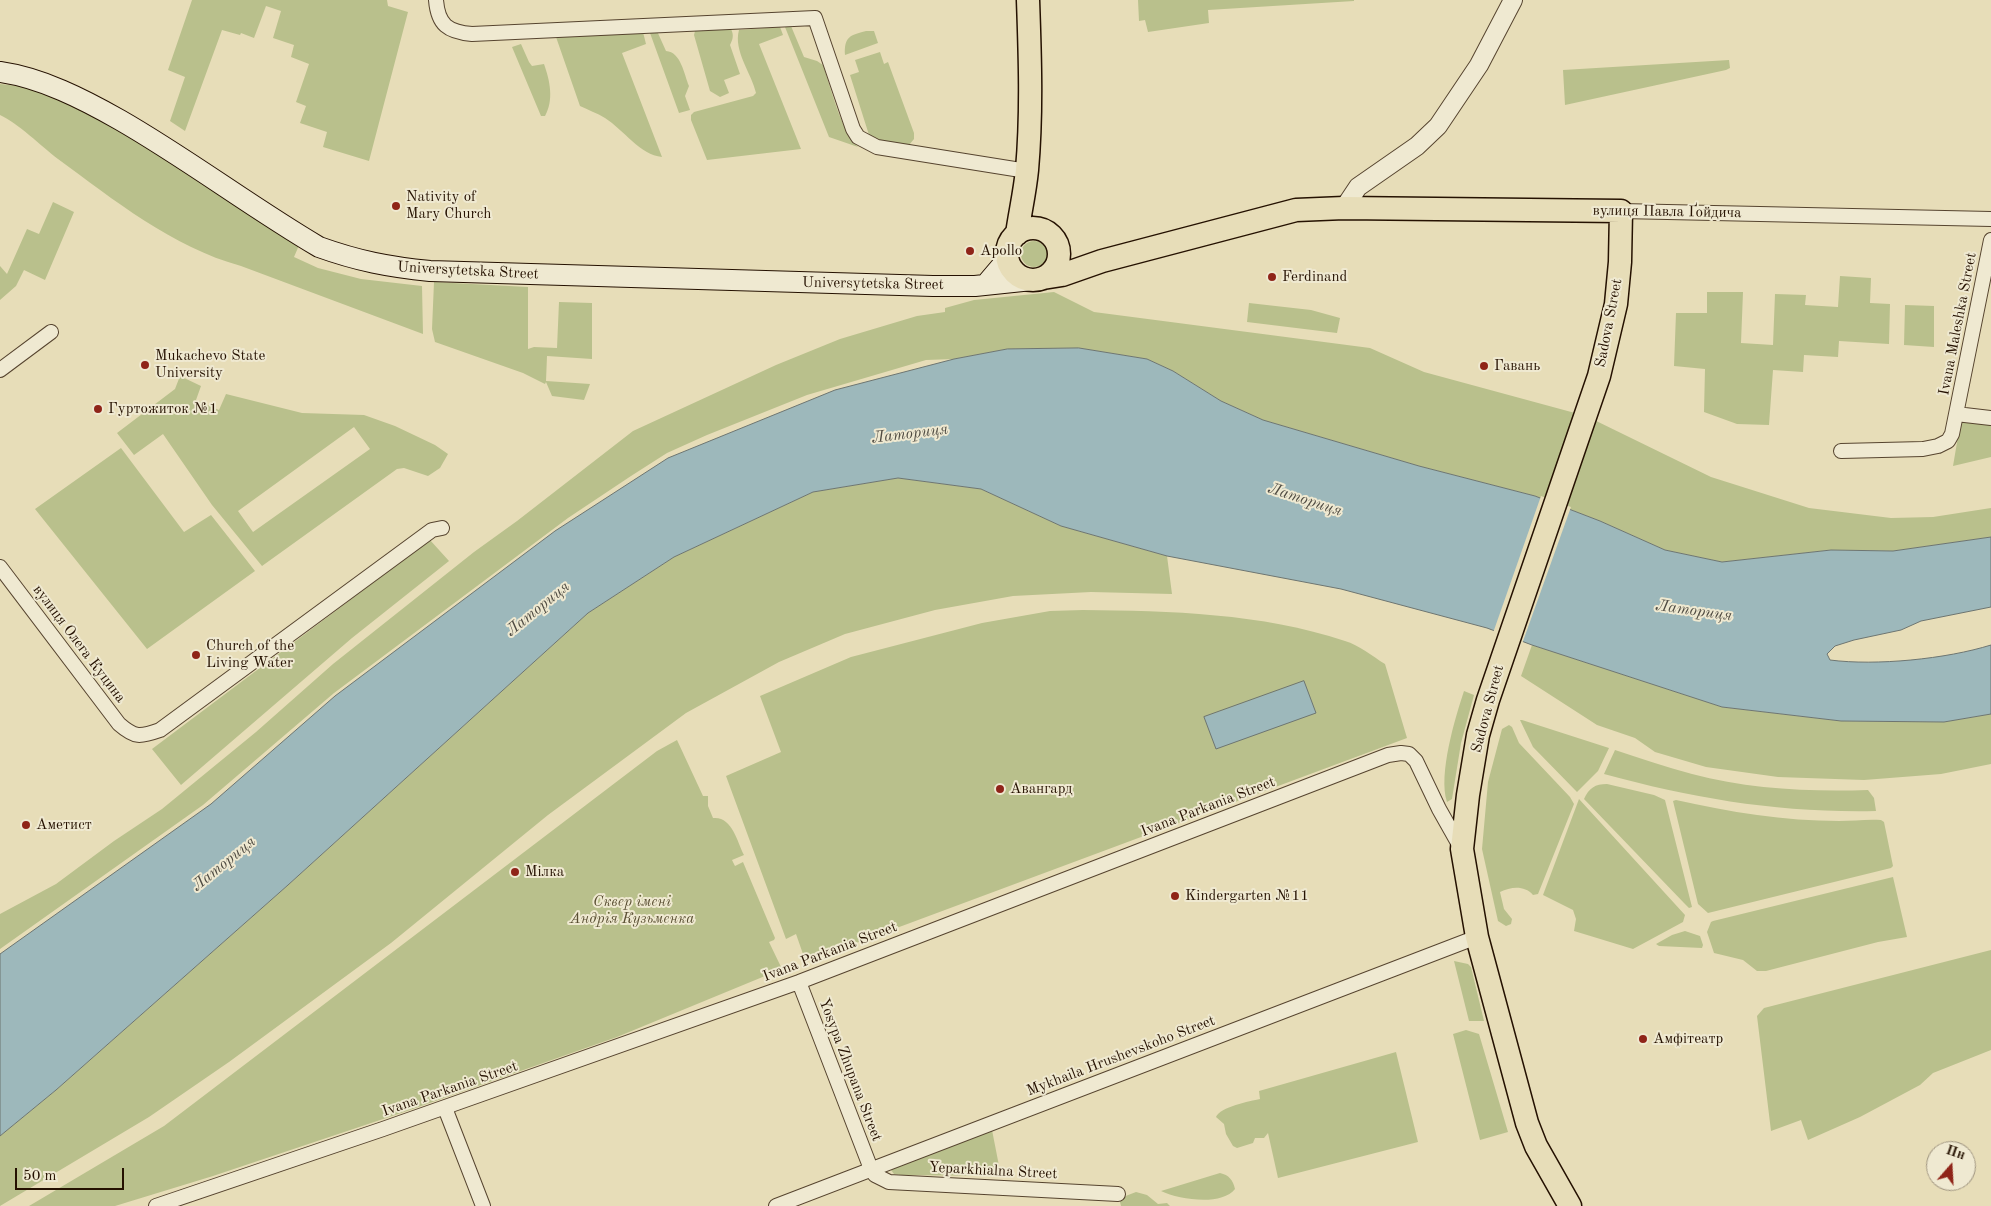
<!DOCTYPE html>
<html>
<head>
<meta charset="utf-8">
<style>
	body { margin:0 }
	#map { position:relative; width:1991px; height:1206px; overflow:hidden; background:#e7ddb8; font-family:"Old Standard TT",serif }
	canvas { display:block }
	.north { position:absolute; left:1926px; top:1141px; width:50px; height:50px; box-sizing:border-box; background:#efe9d1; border:1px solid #9e937e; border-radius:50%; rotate:19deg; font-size:14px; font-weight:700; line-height:20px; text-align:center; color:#251101 }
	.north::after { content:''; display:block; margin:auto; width:18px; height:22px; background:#8f2418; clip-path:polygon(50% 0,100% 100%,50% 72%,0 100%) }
	.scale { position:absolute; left:15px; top:1168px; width:109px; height:22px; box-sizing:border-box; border:2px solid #251101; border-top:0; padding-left:6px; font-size:15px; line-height:18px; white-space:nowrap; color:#251101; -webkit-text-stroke:4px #efe9d1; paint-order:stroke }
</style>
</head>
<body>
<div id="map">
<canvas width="1991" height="1206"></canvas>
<div class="north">Пн</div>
<div class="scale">50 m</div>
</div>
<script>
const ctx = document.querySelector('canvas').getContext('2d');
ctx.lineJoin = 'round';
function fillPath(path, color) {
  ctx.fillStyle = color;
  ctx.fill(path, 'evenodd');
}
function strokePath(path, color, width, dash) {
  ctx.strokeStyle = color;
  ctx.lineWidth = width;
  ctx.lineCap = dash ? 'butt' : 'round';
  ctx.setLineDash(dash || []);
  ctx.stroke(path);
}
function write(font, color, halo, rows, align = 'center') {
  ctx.font = font + ' "Old Standard TT",serif';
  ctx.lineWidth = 4;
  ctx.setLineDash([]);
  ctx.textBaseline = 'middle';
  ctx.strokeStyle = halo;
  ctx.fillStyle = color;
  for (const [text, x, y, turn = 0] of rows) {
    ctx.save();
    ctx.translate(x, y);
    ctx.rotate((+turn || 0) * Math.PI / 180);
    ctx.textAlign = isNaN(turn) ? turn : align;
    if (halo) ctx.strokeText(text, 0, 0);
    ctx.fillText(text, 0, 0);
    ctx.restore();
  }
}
fillPath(new Path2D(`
	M192,0h195l1,6 20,6 -39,149 -46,-14 4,-15 -27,-9 6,-17 -10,-4 13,-38 -18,-7 3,-12 -21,-7 8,-27 -15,-5 -12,32 -13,-5 -1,2 -18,-5 -37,101 -15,-10 15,-44 -17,-7z
	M1138,0h216v1l-146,9 1,13 -61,9 -3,-12 -6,1z
	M791,26l13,31 13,4 6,4c8,23 18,66 35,82l-29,-10 -44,-110z
	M780,27l3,8 -24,9 42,105 -94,11 -16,-40v-5l3,-3 59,-16 3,-3c-4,-19 -23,-42 -17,-63z
	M731,29c3,6 2,10 -1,16l10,29 -16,6 5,13 -9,4 -10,-6 -16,-56 1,-4 3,-1z
	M657,31l9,20c15,1 18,23 23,35l-4,10 5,14 -11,3 -29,-80z
	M866,31h8l4,12 -33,12c-1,-18 5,-20 21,-24z
	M643,32l3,12 -24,9 40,104c-22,-2 -38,-27 -57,-39 -8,-5 -17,-8 -25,-12l-24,-69z
	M521,44l8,18 3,4 12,-2c6,17 10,36 1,52h-4l-29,-69z
	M880,52l4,12 4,-2 26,71v6l-5,6 -35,-6 -5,-4 -19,-60 9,-3 -4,-12z
	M1729,60l1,8 -4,2 -161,35 -2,-35z
	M0,84l45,5 31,14 224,140 -6,14 24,11 43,11 61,7 1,48 -182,-68c-69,-19 -127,-66 -183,-107 -17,-13 -40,-36 -58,-44z
	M53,202l21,10 -29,68 -21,-10 -8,16 -16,14v-34l7,8 20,-45 12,5z
	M1021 254a13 13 0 1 1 26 0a13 13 0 1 1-26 0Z
	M1840,276l31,2 -1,25 20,1 -1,40 -50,-3 -1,16 -34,-2 -1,17 -30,-2 -4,55 -32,-1 -33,-12 1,-43 -31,-3 2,-53h31v-21h36l-2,51 32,2 2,-51 31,1 -1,10 33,2z
	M434,282l94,5v62l6,-2 23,1 2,-46 33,1v56l-45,-3 -1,25 44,3 -6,16 -32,-4 -6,-14 -1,2 -22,-11 -88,-31 -3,-13z
	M1054,292l40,20 276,36 54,24 162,44 125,61 98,31 82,10 42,-1 58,-9v29l-98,14 -62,-1 -109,12 -57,-12 -65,-29 -65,-25 -116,-30 -156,-46 -42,-19 -48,-30 -26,-12 -68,-11 -72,1 -53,10 -28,1 -119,35 -100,40 -40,18 -36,23 -63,42 -234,175 -131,112 -203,144v-35l56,-30 58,-43 48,-32 94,-77 77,-68 141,-112 43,-31 116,-90 143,-66 64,-26 77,-23 28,-4v-4l29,-8z
	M1249,303l62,7 29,8 -3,15 -90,-11z
	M1905,305l29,1v41l-30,-2z
	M180,376l21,10 -5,14 23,10 7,-16 76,19 62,2 31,11 40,19 13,9 -8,14 -12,8 -24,-8 -7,1 -135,97 -50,-61 -49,-71 -29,21 -17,-22 58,-44zM354,427l16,22 -117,83 -15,-21z
	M1961,419l30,2v36l-38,9z
	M121,448l63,84 27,-17 44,56 -108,78 -112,-140z
	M898,478l83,11 80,37 106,30 5,38 -81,-2 -78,4 -78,14 -90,24 -66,28 -93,51 -138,102 -157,128 -162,119 -80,55 -149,89v-70l56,-46 232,-205 300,-272 86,-56 139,-65z
	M430,540l19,21 -97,77 -171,147 -29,-36z
	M1083,610c88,1 178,3 262,31 14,4 27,15 40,23l22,74 -591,220 -13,-4 -7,-20 -10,5 -60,-163 55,-24 -21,-56 91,-39 131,-34 68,-12z
	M1532,645l190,62 119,14 103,1 47,-8v50l-50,10 -77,6 -86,-3 -72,-10 -51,-15 -20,-14 -38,-13 -76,-49z
	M1464,691l10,4 -13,48 -9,56 -5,3c-9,-27 8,-84 17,-111z
	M1520,720h2l87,28 -11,23 -21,21 -44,-45z
	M1509,725l3,2 7,16 51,54 4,7 -36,90 -5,1c-9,-10 -22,-8 -33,-3l4,17 8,10 -1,5 -5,2 -8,-5 -16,-72 6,-67 14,-53z
	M677,740l26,56h5v10l5,12c19,-2 24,23 31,37l-12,5 3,6 8,-4 32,76 -1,2 -5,2 13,27 -165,68 -210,74 -194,65 -98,30h-86l135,-80 493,-375z
	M1615,750c25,8 51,17 77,24 56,15 118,18 176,16l6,8 2,13c-96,2 -180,-12 -272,-37z
	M1607,784l47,11 11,5 27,107 -3,1 -5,-5 -100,-104c5,-11 11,-15 23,-15z
	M1579,799l106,116 -2,7 -50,27 -59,-18 2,-12 -3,-9 -30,-15z
	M1676,800c53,12 109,21 163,21 14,0 28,-2 42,-1l3,2 9,44 -2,2 -183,45 -10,-9 -25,-103z
	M1893,877l14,60 -29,5 -112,29h-9l-14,-11 -29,-7 -7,-21 4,-10 2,-1z
	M1685,931l15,5 3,9 -1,3 -43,-2 -3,-2 16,-9z
	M1991,950v100l-58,23 -13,12 -60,32 -52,23 -7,-20 -30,11 -14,-115 7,-8z
	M1454,961l14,3 3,3 13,54h-15z
	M1466,1030l13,4 29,98 -28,8 -27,-106z
	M1396,1052l22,90 -140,36 -10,-45 -4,5h-9l-2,5 -16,5 -4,-2 -7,-12 -2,-10 -8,-7c4,-10 34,-16 44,-18l-1,-8z
	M992,1130l9,46 -99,-1 -8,-1 -3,-4 3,-3z
	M1220,1173c9,2 13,7 15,16 -13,17 -55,11 -74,2z
	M1136,1192l11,3 11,9 9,-1 3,3h-49l-1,-4 3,-5z`), '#b9c08c');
const water = new Path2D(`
	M1079,348l68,11 26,12 48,30 42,19 156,46 116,30 65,25 65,29 57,12 109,-12 62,1 98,-14v70l-70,14 -20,9 -47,10 -19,6 -8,8 3,6c46,6 116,-1 161,-15v69l-47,8 -103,-1 -119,-14 -190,-62 -45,-17 -146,-39 -174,-33 -106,-30 -80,-37 -83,-11 -85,14 -139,65 -86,56 -300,272 -232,205 -56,46v-182l211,-150 124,-108 220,-165 113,-73 167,-68 119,-31 53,-10z
	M1304,681l12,32 -100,36 -12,-32z`);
fillPath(water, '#9db8bb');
strokePath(water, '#6d7571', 1);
fillPath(new Path2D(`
	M1541,496l30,11 -49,137 -29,-11z`), '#e7ddb8');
const minor = new Path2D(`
	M436,0c2,25 12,32 36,34l343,-16 38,111 5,8 19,10 150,24
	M1621,211l370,8
	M0,370l51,-38
	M1956,414l35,4
	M1841,451l82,-2 15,-3 10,-5 4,-7 39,-194
	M0,567l119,157c16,14 21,13 41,6l272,-200 10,-2
	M799,982l72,187 4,6 14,7 229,12
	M445,1108l38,98
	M156,1206l227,-77 416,-147 589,-227 13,-2 8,1 7,7 23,48 22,39
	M776,1206l701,-269`);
const tertiary = new Path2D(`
	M1344,208l14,-21 59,-41 21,-20 41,-61 34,-65`);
const secondary = new Path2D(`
	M0,72c42,6 83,27 120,48 68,39 131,87 199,127 39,14 70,20 111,24l503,15h42l57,-6
	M986,284l17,-20 5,-13`);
const primary = new Path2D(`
	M1007 254a26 26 0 1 1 52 0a26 26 0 1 1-52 0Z
	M1017,234c3,-21 8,-43 10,-64 5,-57 3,-114 1,-170
	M1043,278l19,-3 40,-14 194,-51 48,-2 277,3 -1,51 -4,42 -17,72 -111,324 -10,35 -10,60 -6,54 15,88 50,186 9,23 34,60`);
strokePath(minor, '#56442f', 16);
strokePath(tertiary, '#56442f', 20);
strokePath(secondary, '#251101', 22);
strokePath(primary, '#251101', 25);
strokePath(minor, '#efe9d1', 14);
strokePath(tertiary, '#efe9d1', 18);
strokePath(secondary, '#efe9d1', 20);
strokePath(primary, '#e7ddb8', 22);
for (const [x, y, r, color] of [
	[396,206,5,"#8f2418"],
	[970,251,5,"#8f2418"],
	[1272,277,5,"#8f2418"],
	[145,365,5,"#8f2418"],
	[1484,366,5,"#8f2418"],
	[98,409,5,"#8f2418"],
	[196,655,5,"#8f2418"],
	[1000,789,5,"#8f2418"],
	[26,825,5,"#8f2418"],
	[515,872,5,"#8f2418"],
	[1175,896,5,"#8f2418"],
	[1643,1039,5,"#8f2418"]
]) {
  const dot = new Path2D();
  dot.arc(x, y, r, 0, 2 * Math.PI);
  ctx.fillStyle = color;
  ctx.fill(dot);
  strokePath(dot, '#efe9d1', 2);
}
write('15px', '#251101', '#efe9d1', [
	["Nativity of",406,197],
	["Mary Church",406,214],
	["Apollo",980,251],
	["Ferdinand",1282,277],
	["Mukachevo State",155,356],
	["University",155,373],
	["Гавань",1494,366],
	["Гуртожиток №1",108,409],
	["Church of the",206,646],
	["Living Water",206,663],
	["Авангард",1010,789],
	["Аметист",36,825],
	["Мілка",525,872],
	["Kindergarten №11",1185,896],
	["Амфітеатр",1653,1039]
], 'left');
write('15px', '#251101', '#efe9d1', [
	["вулиця Павла Ґойдича",1667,212,1],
	["Universytetska Street",468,271,3],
	["Universytetska Street",873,284,1],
	["Sadova Street",1609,323,-79],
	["Ivana Maleshka Street",1958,324,-79],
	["вулиця Олега Куцина",79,644,53],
	["Sadova Street",1488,709,-75],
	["Ivana Parkania Street",1208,807,-21],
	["Ivana Parkania Street",830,952,-21],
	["Mykhaila Hrushevskoho Street",1121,1056,-21],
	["Yosypa Zhupana Street",850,1070,69],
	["Ivana Parkania Street",450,1089,-19],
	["Yeparkhialna Street",993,1171,3]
]);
write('italic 15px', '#594e32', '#efe9d1', [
	["Сквер імені",632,902],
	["Андрія Кузьменка",632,919]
]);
write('italic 16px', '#4f4b42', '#efe9d1', [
	["Латориця",910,434,-7],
	["Латориця",1305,500,18],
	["Латориця",538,609,-39],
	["Латориця",1694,611,8],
	["Латориця",224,864,-39]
]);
</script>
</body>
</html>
